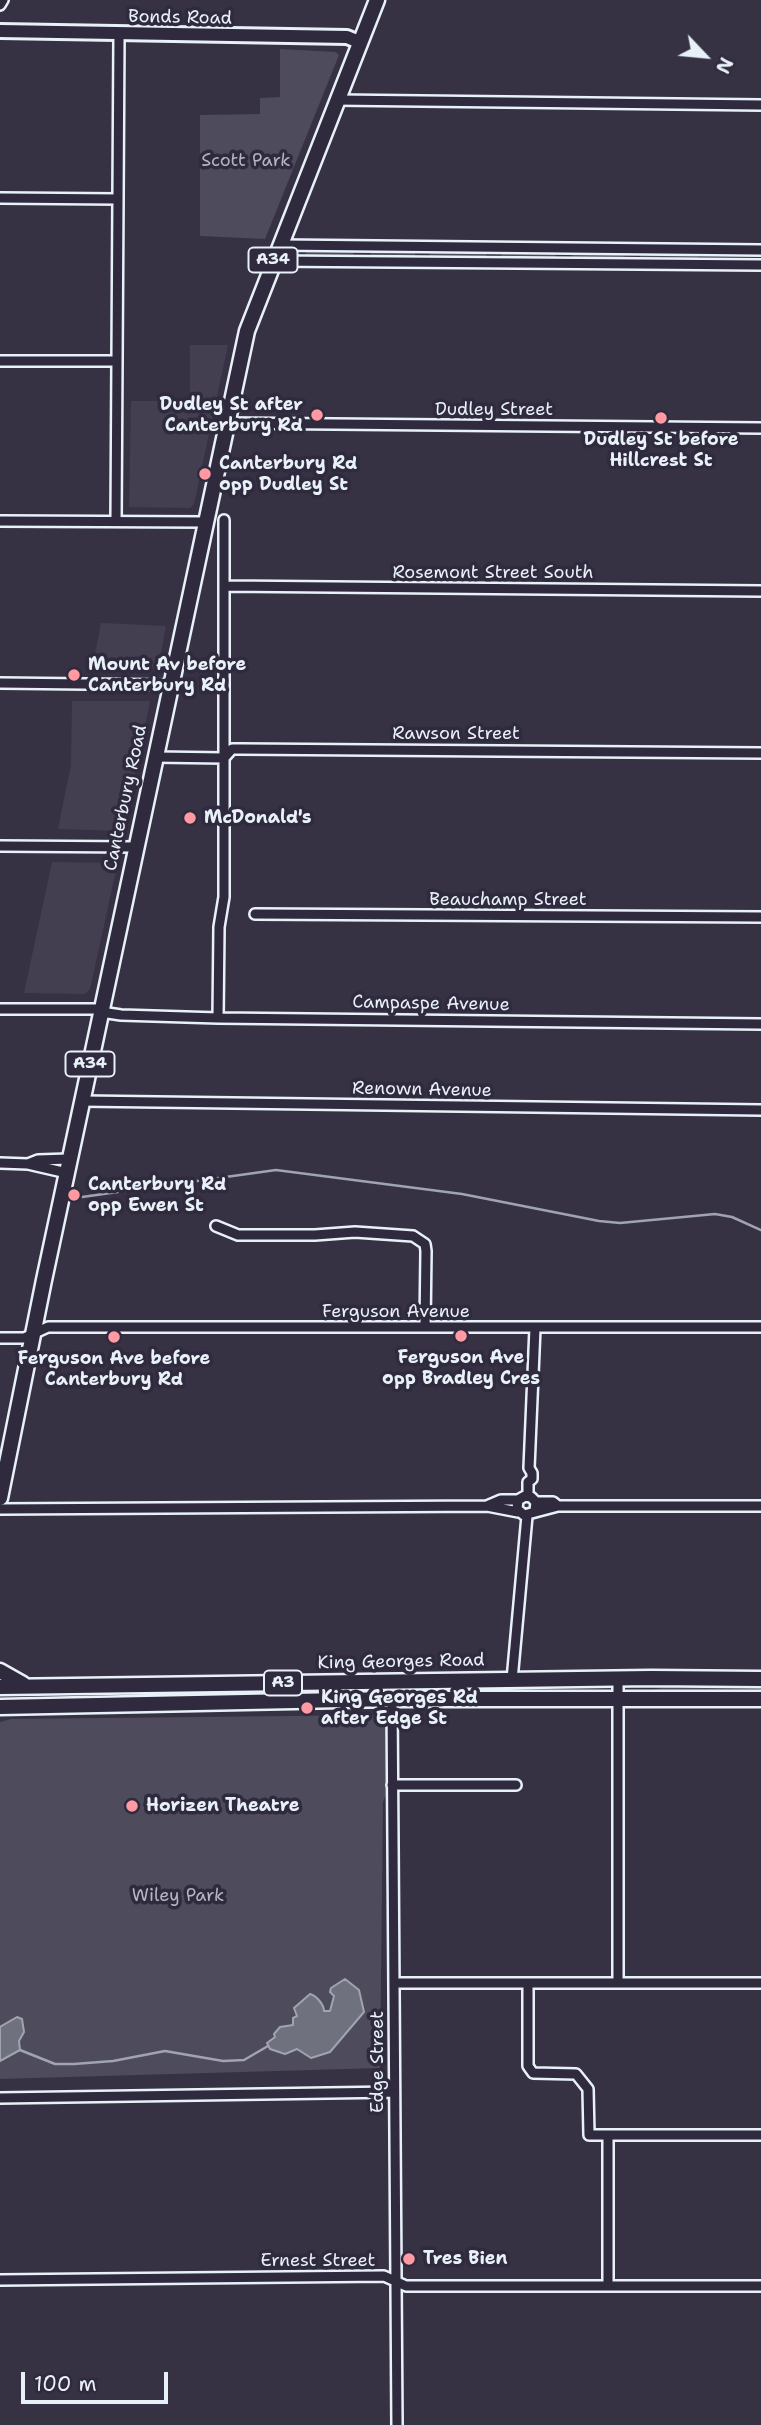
<!DOCTYPE html>
<html>
<head>
<meta charset="utf-8">
<style>
	body { margin:0 }
	#map { position:relative; width:761px; height:2425px; overflow:hidden; background:#363244; font-family:"Shantell Sans",sans-serif }
	canvas { display:block }
	.north { position:absolute; left:670px; top:21px; width:70px; height:70px; -webkit-text-stroke:5px #2f2a3d; paint-order:stroke; rotate:116deg; font-size:19px; font-weight:700; line-height:28px; text-align:center; color:#e8f1f8 }
	.north::after { content:''; display:block; margin:auto; width:24px; height:32px; background:#e8f1f8; clip-path:polygon(50% 0,100% 100%,50% 72%,0 100%) }
	.scale { position:absolute; left:21px; top:2372px; width:147px; height:32px; box-sizing:border-box; border:4px solid #e8f1f8; border-top:0; padding-left:9px; font-size:21px; line-height:24px; white-space:nowrap; color:#e8f1f8; -webkit-text-stroke:5px #2f2a3d; paint-order:stroke }
</style>
</head>
<body>
<div id="map">
<canvas width="761" height="2425"></canvas>
<div class="north">N</div>
<div class="scale">100 m</div>
</div>
<script>
const ctx = document.querySelector('canvas').getContext('2d');
ctx.lineJoin = 'round';
function fillPath(path, color) {
  ctx.fillStyle = color;
  ctx.fill(path, 'evenodd');
}
function strokePath(path, color, width, dash) {
  ctx.strokeStyle = color;
  ctx.lineWidth = width;
  ctx.lineCap = dash ? 'butt' : 'round';
  ctx.setLineDash(dash || []);
  ctx.stroke(path);
}
function write(font, color, halo, rows, align = 'center') {
  ctx.font = font + ' "Shantell Sans",sans-serif';
  ctx.lineWidth = 7;
  ctx.setLineDash([]);
  ctx.textBaseline = 'middle';
  ctx.strokeStyle = halo;
  ctx.fillStyle = color;
  for (const [text, x, y, turn = 0] of rows) {
    ctx.save();
    ctx.translate(x, y);
    ctx.rotate((+turn || 0) * Math.PI / 180);
    ctx.textAlign = isNaN(turn) ? turn : align;
    if (halo) ctx.strokeText(text, 0, 0);
    ctx.fillText(text, 0, 0);
    ctx.restore();
  }
}
fillPath(new Path2D(`
	M190,345h38l-34,159 -4,4 -61,-1 2,-106h59z
	M101,623l65,3 -8,43h-66z
	M72,701h78l-26,130 -66,-2 13,-64z
	M52,862l62,1 3,3 -27,123 -5,5 -61,-1z`), '#433f51');
fillPath(new Path2D(`
	M280,49l56,3 3,3 -74,184 -65,-3v-121l60,-1v-16l20,-1z
	M309,249h41l4,5 -4,4h-42l-3,-4z
	M373,250h38l4,3v3l-42,3 -3,-6z
	M434,250l48,1 4,2v4l-53,2 -4,-4z
	M503,251h49l4,5 -4,4 -49,-1 -2,-4z
	M575,252l49,1 1,3 -4,5 -47,-1 -3,-4z
	M644,252l53,2 1,3 -1,3 -54,1 -3,-5z
	M666,1687h95v6h-124z
	M383,1715v10l3,3 1,64 -4,10 -3,266 -380,11v-357l11,-3z`), '#4d4b5c');
const water = new Path2D(`
	M345,1979l14,11 5,22 -34,40 -19,6 -14,-9 -12,5 -15,-5 -3,-6 8,-6 -1,-3 6,-7 13,-2v-7l4,-2 -3,-8 16,-14c7,2 14,11 14,17h6l4,-15 -4,-4 1,-4z
	M17,2017l5,2 2,13 -5,9 1,9 -20,11v-34z`);
fillPath(water, '#70717f');
strokePath(water, '#a0a4af', 2);
strokePath(new Path2D(`
	M82,1197l194,-27 186,24 137,27 21,2 95,-9 17,3 29,13
	M20,2050l35,14h19l39,-3 52,-10 58,10 21,-1 24,-14`), '#a0a4af', 2.5);
const minor = new Path2D(`
	M0,5l3,-5
	M336,100l425,5
	M0,198l118,1
	M279,245l482,5
	M273,261l488,4
	M0,361h117
	M226,423l535,5
	M0,521l205,1
	M116,521l3,-486
	M225,586l536,5
	M0,683l170,2
	M155,757l69,1 8,-9h8l521,4
	M0,846l136,1
	M255,914l506,3
	M0,1009h101
	M101,1012l20,3 97,3 543,6
	M218,1018l1,-91 5,-30v-377
	M82,1101l679,9
	M0,1163l28,1 39,9
	M28,1164l10,-4 31,-1
	M216,1226l22,9h77l40,-3 58,4 12,8 1,7 -1,76
	M0,1338h24l24,-11h713
	M528,1496v-14l4,-3v-6l-3,-5 6,-140
	M536,1502h17l5,4h203
	M487,1506l14,-6h17
	M0,1509l487,-3 31,6
	M535,1511l1,-9 -5,-5 -6,-1 -7,4 -1,9 7,6 34,-9
	M618,1679v304
	M512,1680l15,-164
	M392,1699l5,726
	M392,1785h124
	M394,1983h367
	M528,1983v83l5,7 43,1 12,15 1,46h19v151
	M0,2098l394,-6
	M608,2135h153
	M0,2280l384,-4 22,10h355`);
const secondary = new Path2D(`
	M0,31l347,6 12,5`);
const trunk = new Path2D(`
	M0,1498l44,-218 203,-949 130,-331
	M0,1671l23,13
	M0,1687l651,-9 110,1
	M0,1707l392,-8h369`);
strokePath(minor, '#e8f1f8', 14);
strokePath(secondary, '#e8f1f8', 18);
strokePath(trunk, '#e8f1f8', 19);
strokePath(minor, '#2f2a3d', 9);
strokePath(secondary, '#2f2a3d', 12);
strokePath(trunk, '#2f2a3d', 14);
for (const [x, y, r, color] of [
	[317,415,7,"#ff9aa2"],
	[661,418,7,"#ff9aa2"],
	[205,474,7,"#ff9aa2"],
	[74,675,7,"#ff9aa2"],
	[190,818,7,"#ff9aa2"],
	[74,1195,7,"#ff9aa2"],
	[461,1336,7,"#ff9aa2"],
	[114,1337,7,"#ff9aa2"],
	[307,1708,7,"#ff9aa2"],
	[132,1806,7,"#ff9aa2"],
	[409,2259,7,"#ff9aa2"]
]) {
  const dot = new Path2D();
  dot.arc(x, y, r, 0, 2 * Math.PI);
  ctx.fillStyle = color;
  ctx.fill(dot);
  strokePath(dot, '#2f2a3d', 2.5);
}
for (const [x, y, w] of [
	[273,260,49],
	[90,1064,49],
	[283,1683,38]
]) {
  const box = new Path2D();
  box.roundRect(x - w / 2, y - 12.5, w, 25, 5);
  ctx.fillStyle = '#2f2a3d';
  ctx.fill(box);
  strokePath(box, '#e8f1f8', 2);
}
write('bold 16px', '#e8f1f8', null, [
	["A34",273,260],
	["A34",90,1064],
	["A3",283,1683]
]);
write('18px', '#e8f1f8', '#2f2a3d', [
	["Bonds Road",180,18,1],
	["Dudley Street",494,410],
	["Rosemont Street South",493,573],
	["Rawson Street",456,734],
	["Canterbury Road",126,798,-78],
	["Beauchamp Street",508,900],
	["Campaspe Avenue",431,1004,1],
	["Renown Avenue",422,1090,1],
	["Ferguson Avenue",396,1312],
	["King Georges Road",401,1662,-1],
	["Edge Street",378,2062,-90],
	["Ernest Street",318,2261]
]);
write('18px', '#b2b7c1', '#2f2a3d', [
	["Scott Park",246,161],
	["Wiley Park",178,1896]
]);
write('bold 18px', '#e8f1f8', '#2f2a3d', [
	["Dudley St after",303,405,"right"],
	["Canterbury Rd",303,426,"right"],
	["Dudley St before",661,440,"center"],
	["Hillcrest St",661,461,"center"],
	["Canterbury Rd",219,464],
	["opp Dudley St",219,485],
	["Mount Av before",88,665],
	["Canterbury Rd",88,686],
	["McDonald's",204,818],
	["Canterbury Rd",88,1185],
	["opp Ewen St",88,1206],
	["Ferguson Ave",461,1358,"center"],
	["opp Bradley Cres",461,1379,"center"],
	["Ferguson Ave before",114,1359,"center"],
	["Canterbury Rd",114,1380,"center"],
	["King Georges Rd",321,1698],
	["after Edge St",321,1719],
	["Horizen Theatre",146,1806],
	["Tres Bien",423,2259]
], 'left');
</script>
</body>
</html>
